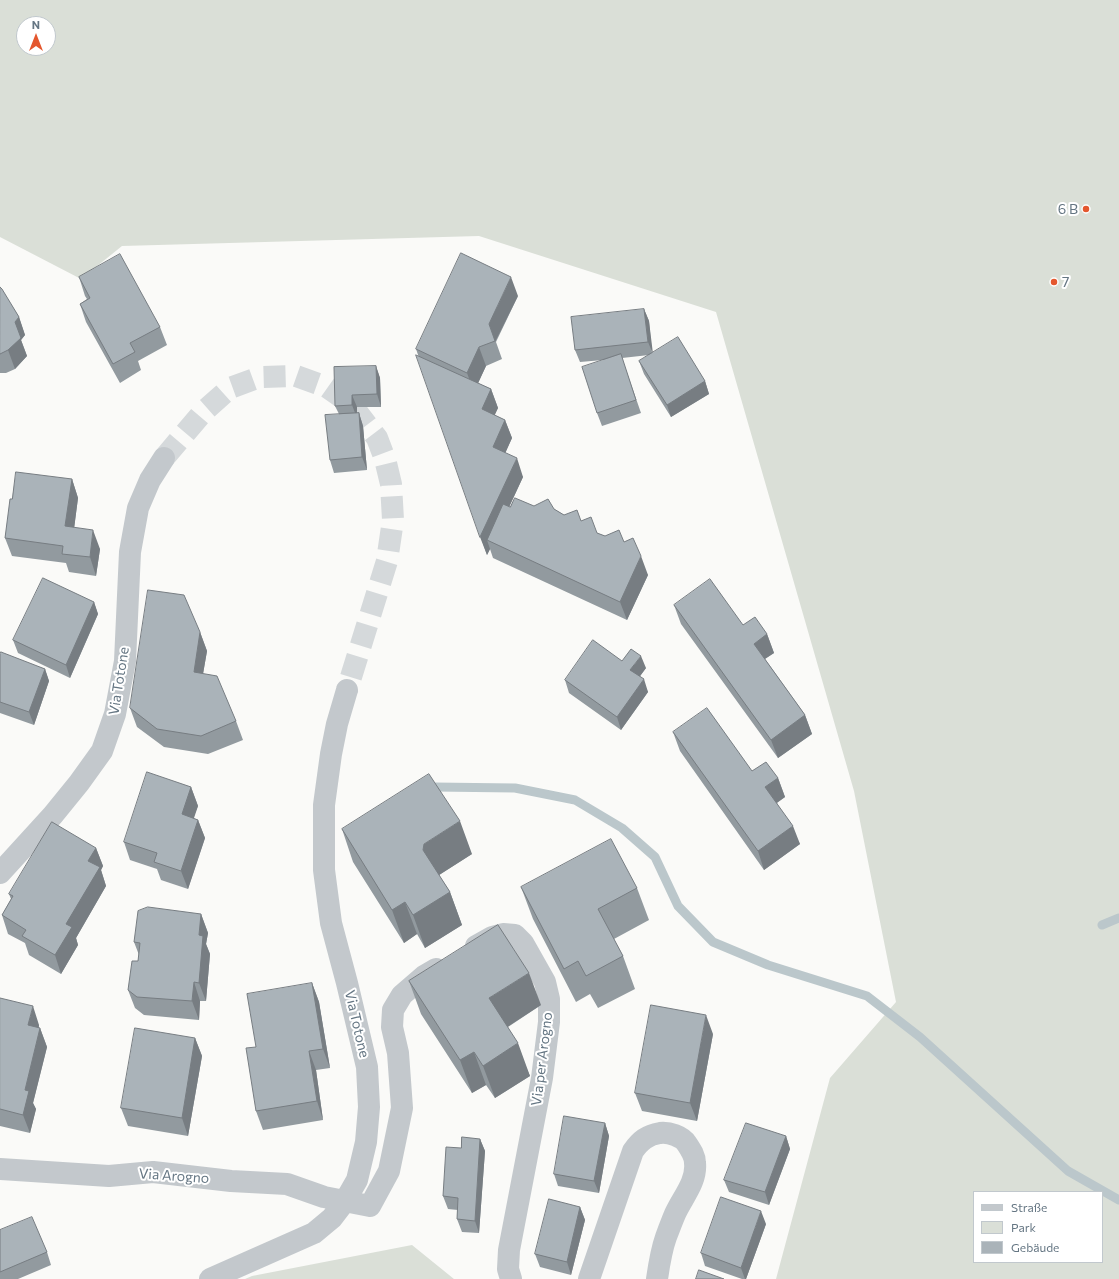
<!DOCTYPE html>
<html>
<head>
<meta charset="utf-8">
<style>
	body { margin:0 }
	#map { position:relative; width:1119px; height:1279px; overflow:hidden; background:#fafaf8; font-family:Commissioner,sans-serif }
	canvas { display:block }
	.legend { position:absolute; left:973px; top:1191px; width:130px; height:72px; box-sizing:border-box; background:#fff; border:1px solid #c1c8cd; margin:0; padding:5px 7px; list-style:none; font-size:12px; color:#657683 }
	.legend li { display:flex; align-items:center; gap:8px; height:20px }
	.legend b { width:20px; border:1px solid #c1c8cd }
	.north { position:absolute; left:16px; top:16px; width:40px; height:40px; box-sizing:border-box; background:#fff; border:1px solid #c1c8cd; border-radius:50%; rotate:0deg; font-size:11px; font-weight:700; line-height:16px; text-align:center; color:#657683 }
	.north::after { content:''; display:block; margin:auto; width:14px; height:18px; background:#e4572e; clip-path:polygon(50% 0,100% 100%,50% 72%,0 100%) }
</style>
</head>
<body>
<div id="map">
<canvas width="1119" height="1279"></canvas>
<ul class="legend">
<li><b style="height:5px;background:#c3c8cc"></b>Straße</li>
<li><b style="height:11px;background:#dadfd7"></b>Park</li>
<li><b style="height:11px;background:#aab3b9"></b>Gebäude</li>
</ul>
<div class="north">N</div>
</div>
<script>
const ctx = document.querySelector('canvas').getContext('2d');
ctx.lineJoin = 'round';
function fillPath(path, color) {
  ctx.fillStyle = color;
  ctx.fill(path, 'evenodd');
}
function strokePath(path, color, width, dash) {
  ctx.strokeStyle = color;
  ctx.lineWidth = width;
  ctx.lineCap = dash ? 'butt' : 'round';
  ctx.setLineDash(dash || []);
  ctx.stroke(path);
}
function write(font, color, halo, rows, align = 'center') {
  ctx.font = font + ' Commissioner,sans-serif';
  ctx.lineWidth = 4;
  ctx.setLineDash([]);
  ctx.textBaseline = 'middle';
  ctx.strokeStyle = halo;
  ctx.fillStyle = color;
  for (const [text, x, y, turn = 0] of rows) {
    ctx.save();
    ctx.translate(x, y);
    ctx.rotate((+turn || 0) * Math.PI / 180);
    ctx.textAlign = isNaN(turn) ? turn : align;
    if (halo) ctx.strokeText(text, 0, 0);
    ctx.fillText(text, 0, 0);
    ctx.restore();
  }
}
fillPath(new Path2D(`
	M0,0h1119v1279h-343l54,-201 66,-76 -42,-211 -138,-479 -237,-76 -357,10 -41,33 -81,-42zM24,24h24v24h-24zM974,1192h128v70h-128z
	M412,1245l42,34h-209l7,-3z`), '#dadfd7');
strokePath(new Path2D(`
	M434,787l81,1 60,12 47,28 33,29 23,49 35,36 55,23 99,31 53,41 148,134 51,29
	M1102,925l17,-7`), '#bbc7cb', 9);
strokePath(new Path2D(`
	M164,458l39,-46 27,-24 30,-11 36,-1 31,11 24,17 26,34 8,21 6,25 2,36 -6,41 -40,129`), '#d5d9db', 22, [22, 11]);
strokePath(new Path2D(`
	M0,873l53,-58 26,-32 23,-32 13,-37 10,-53 5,-109 8,-44 12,-28 14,-22
	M476,946l16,-9 11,-3 12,1 8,8 22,39 4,17v23l-7,56 -33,172 -1,19 3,10
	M0,1169l109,7 44,-4 78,9 56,3 37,13 46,9 19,-35 13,-63 -4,-55 -6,-26 1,-17 9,-15 22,-19 12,-7
	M210,1279l104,-46 18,-15 13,-17 12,-21 9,-38 3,-35 -2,-40 -20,-84 -16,-60 -7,-53v-65l7,-51 6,-30 10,-34
	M589,1279l44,-128c7,-10 14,-16 27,-18 9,-1 22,3 27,11 4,6 8,12 8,19 2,19 -13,35 -20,51 -3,7 -6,15 -9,23 -5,14 -7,28 -9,42`), '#c3c8cc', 22);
fillPath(new Path2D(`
	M79,277l81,50 7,18 -29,16 3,9 -21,13 -34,-61 -6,-18 7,-5 -2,-3z
	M0,287l19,30 6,18 -4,5 6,16 -12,13 -9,4h-6z
	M518,296l-22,46 6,17 -16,7 -8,17 13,6 7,19 -4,7 11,5 7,18 -7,15 18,24 -14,30h1l24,-1 20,3 10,6 17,6 16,12 8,3 19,6 24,33 -21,45 -134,-62 -3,-9 -3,6 -71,-206z
	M644,309l5,12 3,32 53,28 4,13 -38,23 -27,-43 -5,-13 10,-6 -27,3 19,55 -39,13 -5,-13 6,-53 -23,2 -5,-12z
	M376,366l4,12 1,29h-24v6h2l4,13 4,44 -33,3 -4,-13 9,-46 -4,-8z
	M72,479l6,19 -4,30 26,21 -4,27 -27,-4 -3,-9 -54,-7 -7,-18 7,-39z
	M94,602l4,12 -28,64 -52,-25 -5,-13z
	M674,605l69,20 24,9 7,19 -9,6 40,56 7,19 -34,24 -97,-134z
	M200,632l7,19 -4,23 33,47 7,19 -35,14 -44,-7 -27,-20 -7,-19z
	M0,654l45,15 4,12 -15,44 -34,-12z
	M622,661l24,7 -6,8 8,16 -27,38 -52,-37 -4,-13z
	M673,732l79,39 26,7 7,19 -8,6 23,41 -36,26 -84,-119z
	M191,787l7,19 -5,12 5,2 7,18 -17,51 -27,-9 -4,-11 -27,-9 -6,-18z
	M342,829l130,25 -33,21 11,17 12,33 -37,23 -8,-14 -13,9 -51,-81z
	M96,848l7,18 -2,4 5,16 -30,52 2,7 -17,29 -32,-19 -4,-12 -17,-9 -6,-19 9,-16 -2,-5z
	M521,887l116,1 12,32 -35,19 9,17 12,33 -37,19 -8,-14 -14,8 -43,-83z
	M201,914l7,19 -2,11 4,10 -4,47h-6l-1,19 -55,-5 -9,-7 -7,-18 10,-29 1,-6 -5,-13z
	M409,981l132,24 -33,22 22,49 -35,22 -9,-13 -14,8 -51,-79z
	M312,983l7,19 11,66 -14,2 7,50 -60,10 -7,-19v-64z
	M0,998l39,27v3h1l7,19 -14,56 3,6 -6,24 -30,-7z
	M713,1034l-16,87 -55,-10 -7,-18z
	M195,1038l7,18 -14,80 -60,-10 -7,-18z
	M605,1123l4,13 -10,57 -41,-7 -4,-12z
	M786,1136l4,13 -21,56 -40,-13 -5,-12z
	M480,1139l5,12 -6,82 -17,-1 -5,-13 1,-9 -10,-1 -5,-13 18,-48z
	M580,1207l5,13 -14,55 -31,-8 -5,-13z
	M766,1224l-20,55h-4l-37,-13 -4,-13z
	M0,1230l47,22 4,13 -33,14h-18z`), '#929a9f');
fillPath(new Path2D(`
	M511,277l7,19 -23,46 -6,-18z
	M644,309l5,12 4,33 -5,-12z
	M19,317l6,18 -4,5 6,16 -12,13 -7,-19 7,-28z
	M479,347l7,19 -12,26 -7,-19z
	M376,366l4,12 1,29 -4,-13z
	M705,381l4,13 -38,23 -4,-12z
	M491,389l7,19 -9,20 -7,-19z
	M352,395l5,12v11l-5,-13z
	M359,413l4,13 4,44 -5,-13z
	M505,420l7,18 -12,27 -7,-18z
	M517,458l6,19 -30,65 -6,-2 3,9 -3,6 -7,-18z
	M72,479l6,19 -6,47 -7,-19z
	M93,530l7,19 -4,27 -6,-19z
	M641,556l7,19 -21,45 -7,-18z
	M94,602l4,12 -28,64 -4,-13z
	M200,632l7,19 -7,40 -6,-19z
	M767,634l7,19 -14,9 -6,-18z
	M641,656l5,12 -11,15 -5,-13z
	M45,669l4,12 -15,44 -5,-13z
	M644,679l4,13 -27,38 -4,-13z
	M805,715l7,19 -34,24 -7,-18z
	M778,778l7,19 -13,9 -7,-19z
	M191,787l7,19 -9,27 -7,-19z
	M198,820l7,18 -17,51 -7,-18z
	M460,821l12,33 -36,23 -13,-27 1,-6z
	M793,826l7,18 -36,26 -6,-19z
	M96,848l7,18 -2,4 5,16 -30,52 2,7 -17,29 -6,-19 33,-94z
	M450,892l12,33 -37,23 -12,-33z
	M405,902l12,32 -13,9 -12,-33z
	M201,914l7,19 -2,11 4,10 -4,47 -7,-18v-48z
	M529,973l12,32 -40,26 -12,-33z
	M194,982l6,19 -1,19 -7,-19z
	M312,983l7,19 11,66 -7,-19z
	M33,1006l6,19 -4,19 -7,-19z
	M706,1015l7,19 -16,87 -7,-18z
	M40,1028l7,19 -14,56 3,6 -6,24 -7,-18 2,-25z
	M195,1038l7,18 -14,80 -6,-18z
	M518,1043l12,33 -35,22 -12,-32z
	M309,1051l7,19 7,50 -6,-19z
	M474,1052l12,33 -14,8 -12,-33z
	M605,1123l4,13 -10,57 -5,-12z
	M786,1136l4,13 -21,56 -4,-13z
	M480,1139l5,12 -6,82 -4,-12z
	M580,1207l5,13 -14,55 -4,-13z
	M761,1211l5,13 -20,55h-1l-4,-11z`), '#777d82');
const building = new Path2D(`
	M461,253l50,24 -22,47 6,17 -16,6 -12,26 -51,-24z
	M120,254l40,73 -30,16 5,9 -22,12 -33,-60 10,-6 -11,-21z
	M0,287l2,2 17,28 -4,5 6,16 -13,12 -8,4z
	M644,309l4,33 -73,8 -4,-33z
	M678,337l27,44 -38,24 -28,-44z
	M621,354l15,46 -39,13 -15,-46z
	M416,355l75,34 -9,20 23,11 -12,27 24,11 -37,79z
	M376,366l1,28 -25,1v10l-17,1 -1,-39z
	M359,413l3,44 -32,3 -5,-45z
	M16,472l56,7 -7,47 28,4 -3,27 -28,-3 1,-8 -58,-8 5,-39h2z
	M515,498l19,8 14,-7 6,10 10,6 13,-5 4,11 10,-4 6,16 8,3 14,-6 5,12 9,-4 8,18 -21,46 -133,-62 16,-36 7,3z
	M43,578l51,24 -28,63 -53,-25z
	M710,579l33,46 12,-8 12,17 -13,10 51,71 -34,25 -97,-135z
	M148,590l36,5 16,37 -6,40 23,4 19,45 -35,15 -44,-7 -27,-21z
	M593,640l29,21 9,-12 10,7 -11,14 14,9 -27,38 -52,-37z
	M1,652l44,17 -16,43 -29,-10v-48z
	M707,708l45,63 14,-9 12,16 -13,9 28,39 -35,25 -85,-119z
	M147,772l44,15 -9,27 16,6 -17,51 -27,-9 3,-9 -33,-11z
	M429,774l31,47 -36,23 -1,6 27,42 -37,23 -8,-13 -13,8 -50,-81z
	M52,822l44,26 -8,13 12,6 -34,57 6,3 -17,28 -33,-19 4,-6 -24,-15 11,-19 -4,-2z
	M611,839l26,49 -39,21 25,47 -37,20 -8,-15 -14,8 -43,-82z
	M148,907l53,7 -2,21 4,1 -4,47 -5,-1 -2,19 -55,-4 -9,-7 4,-29h6l2,-18 -6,-1 4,-31z
	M498,925l31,48 -40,25 29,45 -35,23 -9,-14 -14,8 -51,-79z
	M312,983l11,66 -14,2 8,50 -61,10 -10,-63 10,-1 -9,-53z
	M0,998l33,8 -5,19 12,3 -15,62 4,1 -6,24 -23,-6z
	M651,1005l55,10 -16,88 -55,-10z
	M135,1028l60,10 -13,80 -61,-10z
	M564,1116l41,7 -11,58 -40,-7z
	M746,1123l40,13 -21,56 -41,-12z
	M462,1137l18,2 -5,82 -18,-2 1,-21 -15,-2 3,-49 15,1z
	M721,1197l40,14 -20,57 -40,-15z
	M549,1199l31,8 -13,55 -32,-8z
	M32,1217l15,35 -47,20v-42z
	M699,1270l25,9h-28z`);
fillPath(building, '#aab3b9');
strokePath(building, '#777d82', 1);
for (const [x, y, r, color] of [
	[1086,209,4,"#e4572e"],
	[1054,282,4,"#e4572e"]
]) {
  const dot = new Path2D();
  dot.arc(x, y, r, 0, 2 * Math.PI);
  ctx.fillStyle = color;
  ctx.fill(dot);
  strokePath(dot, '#fff', 1.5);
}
write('14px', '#657683', '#fff', [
	["6 B",1078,209],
	["7",1062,282,"left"]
], 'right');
write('14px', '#657683', '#fff', [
	["Via Totone",119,681,-81],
	["Via Totone",357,1024,77],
	["Via per Arogno",542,1059,-83],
	["Via Arogno",174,1176,4]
]);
</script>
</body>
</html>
